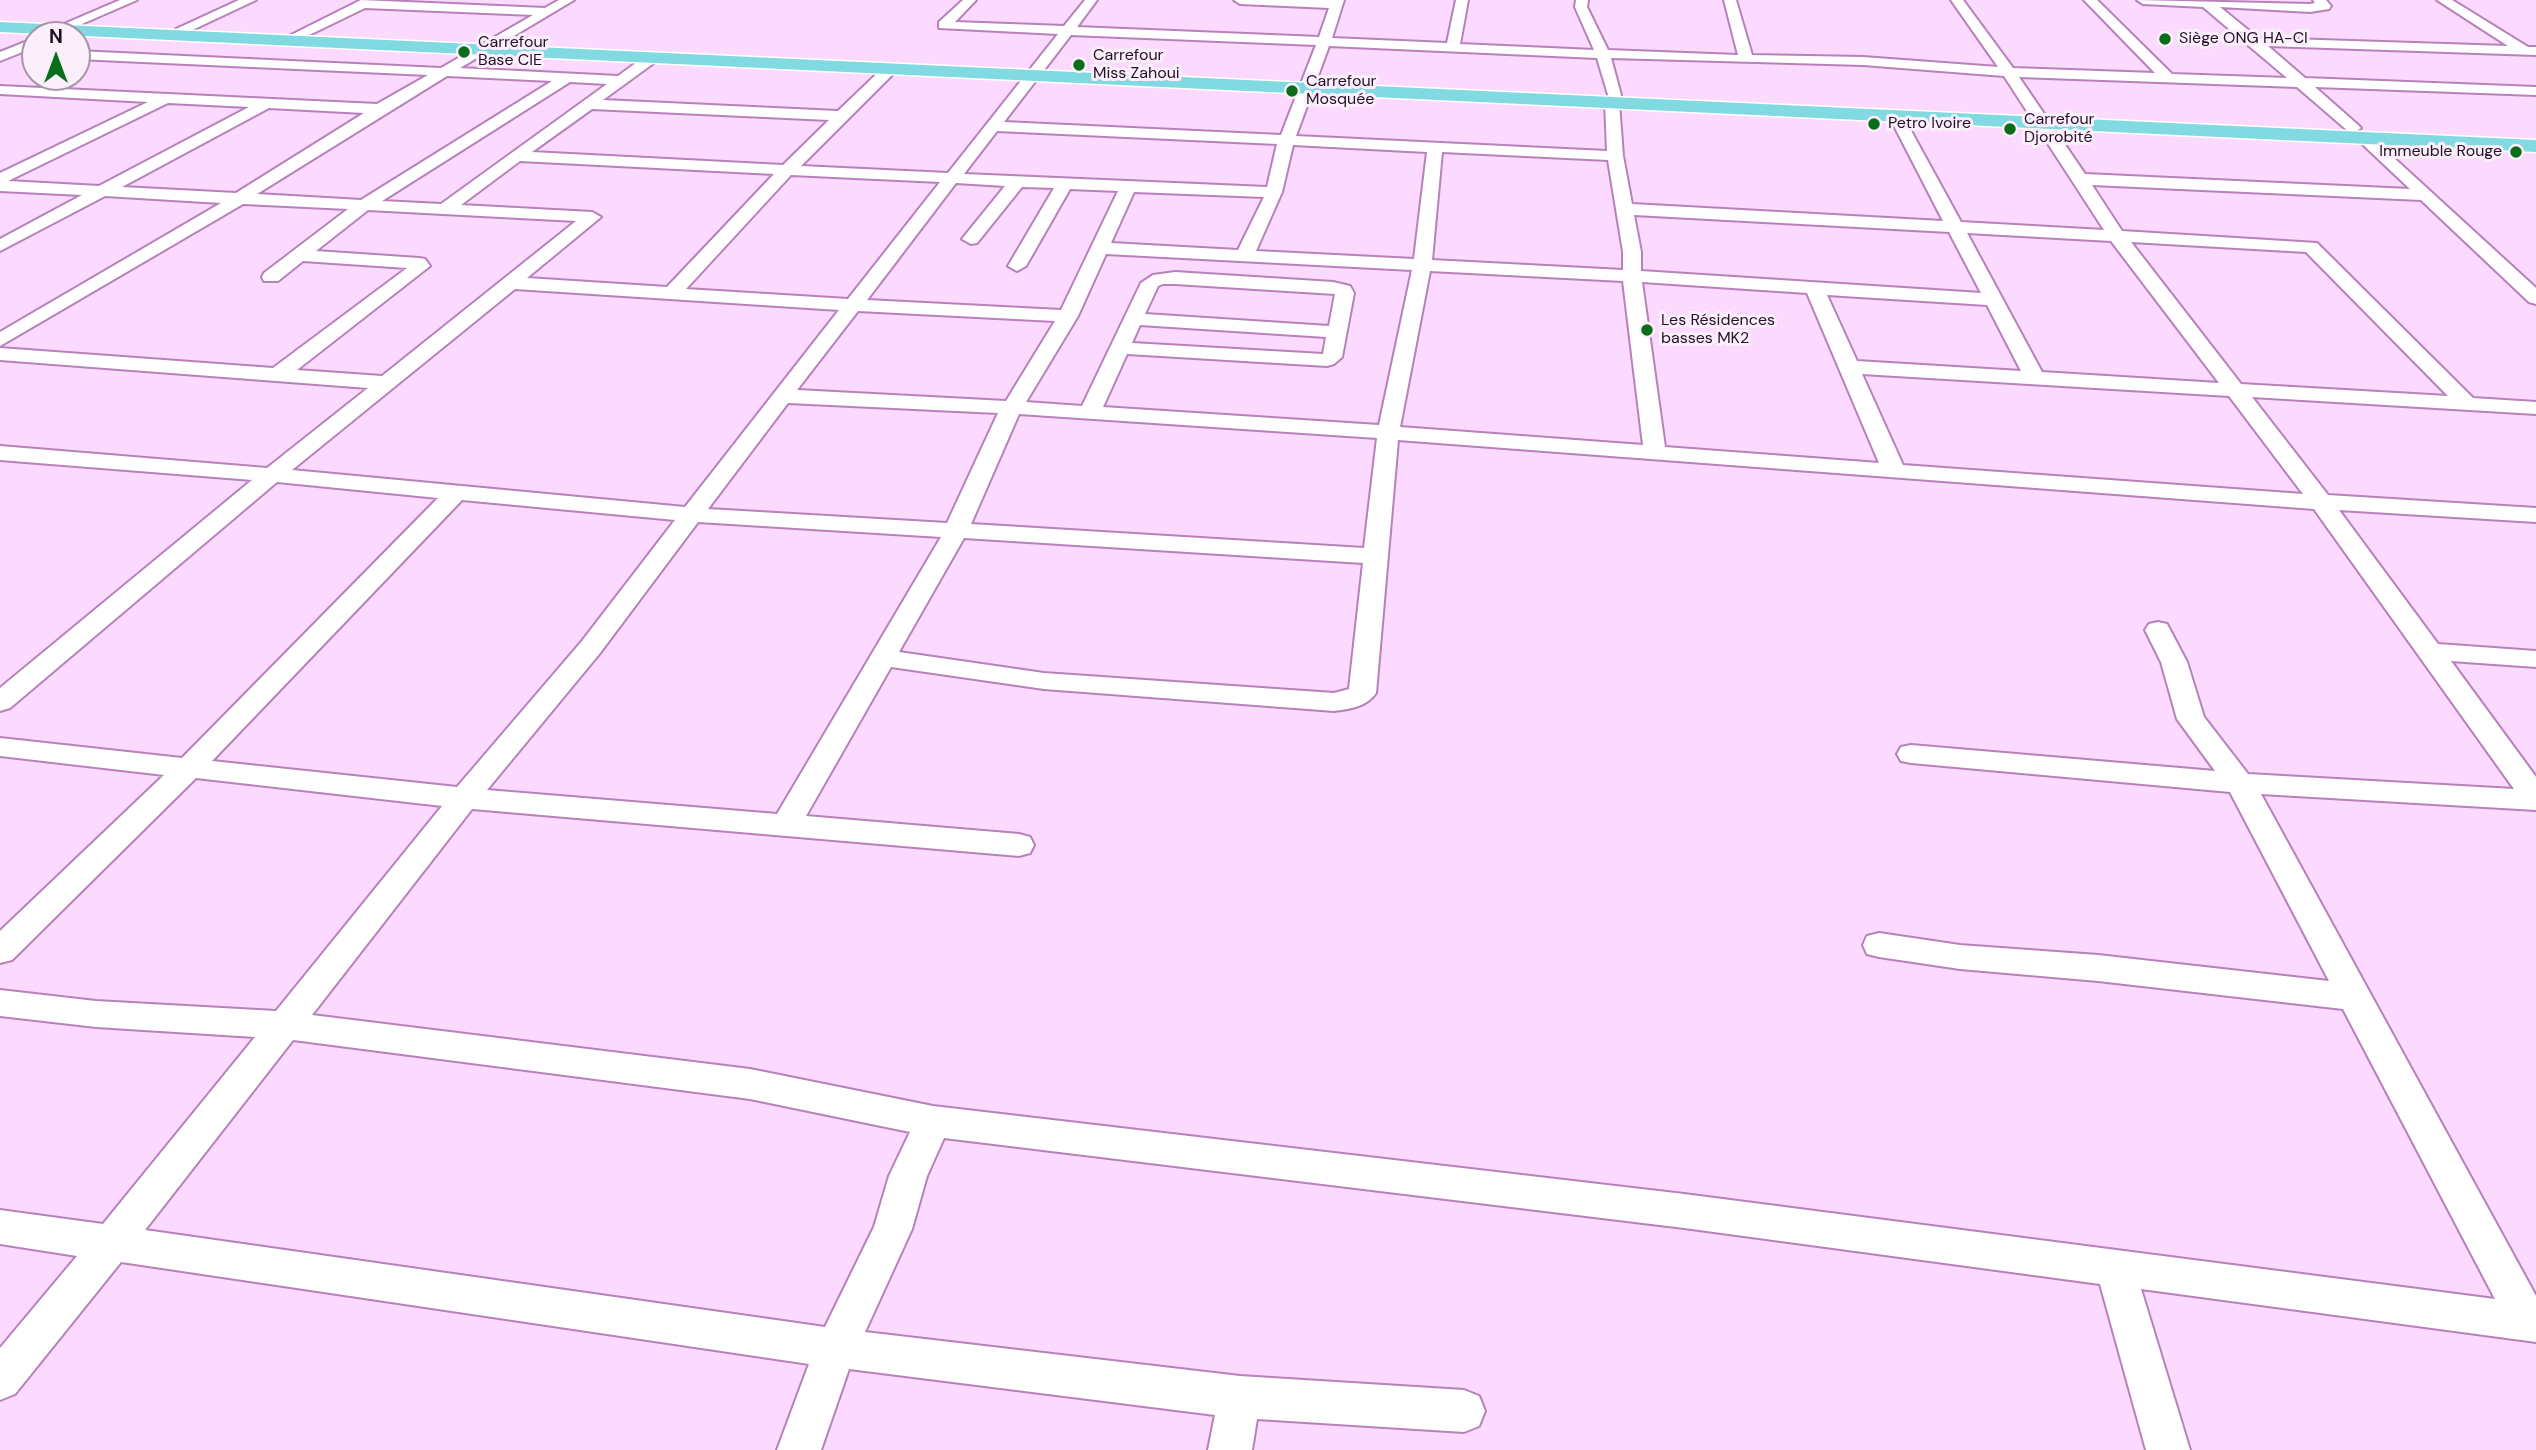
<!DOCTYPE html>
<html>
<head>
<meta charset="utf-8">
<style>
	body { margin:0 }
	#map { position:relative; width:2536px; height:1450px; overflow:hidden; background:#fcd9fe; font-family:"DM Sans",sans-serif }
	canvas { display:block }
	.north { position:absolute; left:21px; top:21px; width:70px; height:70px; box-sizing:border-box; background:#fbeffc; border:2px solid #a595a6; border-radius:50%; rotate:0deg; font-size:19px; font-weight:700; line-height:28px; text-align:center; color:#240f26 }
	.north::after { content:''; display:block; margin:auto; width:24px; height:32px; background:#0a6d1a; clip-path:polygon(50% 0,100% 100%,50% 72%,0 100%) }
</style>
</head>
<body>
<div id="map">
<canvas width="2536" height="1450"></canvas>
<div class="north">N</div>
</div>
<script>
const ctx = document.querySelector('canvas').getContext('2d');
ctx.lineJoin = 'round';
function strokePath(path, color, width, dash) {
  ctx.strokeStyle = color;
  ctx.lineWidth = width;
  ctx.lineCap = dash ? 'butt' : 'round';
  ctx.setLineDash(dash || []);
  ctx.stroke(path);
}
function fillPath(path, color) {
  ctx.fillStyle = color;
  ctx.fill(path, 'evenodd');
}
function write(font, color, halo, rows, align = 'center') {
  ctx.font = font + ' "DM Sans",sans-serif';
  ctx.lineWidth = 6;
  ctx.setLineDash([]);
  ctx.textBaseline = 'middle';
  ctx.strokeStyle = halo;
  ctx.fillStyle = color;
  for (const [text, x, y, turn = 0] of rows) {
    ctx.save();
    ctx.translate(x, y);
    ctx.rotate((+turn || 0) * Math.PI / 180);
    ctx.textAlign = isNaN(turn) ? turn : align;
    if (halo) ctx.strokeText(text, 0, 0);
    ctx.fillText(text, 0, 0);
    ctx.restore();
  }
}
const minor = new Path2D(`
	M120,0h17l-62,27h-10l-1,-3z
	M239,0h17l-68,32 -5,1 -7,-4z
	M361,0l184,8 14,-8h15l-114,68 158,8 30,-22h10v6l-55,40 235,11 48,-46h10v6l-95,95 147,7 110,-139 -119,-6v-6l24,-22h13l-21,22 109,4 21,-26h12l-20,27 242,10 10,-29 -89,-4 -6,-4h110l-12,38 115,5 9,-43h12l-8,44 134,6 -19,-43 1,-7h12l-1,7 21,43 130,5 -14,-55h12l16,55 111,2 135,10 -47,-67h12l50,68 142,5 -71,-73h13l75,74 115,4 -84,-71 -60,-3 -6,-4 173,4 5,-1 -2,-3h13l5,6 -2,3 -19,3 -90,-5 38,31 250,8 -71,-46h15l76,47h8v8l-268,-9 37,32 231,9v8l-221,-8 43,38 3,3 -8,5 -5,-2 -51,-44 -278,-10 66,97 325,15 -53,-50 8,-5 5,2 166,152v16l-7,-2 -108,-102 -329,-15 30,46 195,12 156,155 63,4v12l-284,-17 76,98 208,13v14l-197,-12 99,134 98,7v16l-85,-6 85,116v33l-275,-16 275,502v46l-395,-53 49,161h-44l-46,-166 -416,-56 -740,-90 -17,38 -15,53 -47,103 375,44 224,14 15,6 6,15 -6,15 -15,6 -207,-13 -5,31h-44l7,-35 -366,-46 -28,81h-44l32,-86 -688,-102 -106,132 -15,6v-52l77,-92 -77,-12v-34l103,14 152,-187 -159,-10 -96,-11v-26l96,11 180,10 166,-205 -246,-28 -184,182 -12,3v-32l164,-156 -164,-19v-18l182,20 256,-260 -161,-16 -267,226 -10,3v-23l252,-208 -252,-20v-14l267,22 101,-80 -368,-28v-12l273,20 134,-100 -104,-7 -25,20h-14l-2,-4 2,-4 84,-64 -105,-5 -243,142v-14l221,-129 -116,-7 -105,55v-12l82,-44 -82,-4v-18l148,-71 -148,-8v-8l377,18 51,-29 -351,-16v-8l364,17 92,-53 -168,-7 -62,30h-10l-2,-3zM1071,35l245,10 -35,90 -277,-13zM1329,46l268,12 12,40 -4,4 2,49 -311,-15zM1611,58l252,7 141,11 100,154 -143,-8 -58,-106 -7,-4 -7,4 54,105 -311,-17 -9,-48 -4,-54 -2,-3 4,-4zM447,76l105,5 -191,119 -104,-6zM570,82l37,2 -166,120 -59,-3zM168,103l81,4 -150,79 -91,-5zM269,108l95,5 -128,80 -114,-6zM592,109l237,11 -46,45 -251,-13zM997,131l280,13 -10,43 -303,-13zM1293,145l134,7 -13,107 -158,-8 26,-59zM1442,152l166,8 15,92v18l-191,-10zM520,161l254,13 -107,113 -140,-9 74,-61 -9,-5 -131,-7zM791,175l149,7 -92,117 -162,-10zM956,183l49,3 -43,53 9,5 6,-1 45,-56 32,1 -46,78 9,5 9,-5 44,-77 48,2 -57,119 -194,-10zM1134,192l130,5 -26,53 -127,-7zM368,210l208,11 -194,155 -85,-6 133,-104 -5,-7 -6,-1 -103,-7zM1634,215l315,17 32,61 -340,-22v-19zM1967,233l144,8 108,142 -177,-11zM2131,242l175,10 142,144 -207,-12zM1106,254l306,16 -33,155 -276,-18 24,-53 200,12 7,-2 8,-7 12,-64 -4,-7 -17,-4 -158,-10 -22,3 -12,8 -59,123 -56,-4 52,-86zM1430,271l193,10 20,164 -243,-18zM1642,282l165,11 72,170 -214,-16zM1163,284h12l160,10 -6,32 -184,-12 13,-28zM515,289l324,21 -154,197 -393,-37zM1827,295l160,10 34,66 -164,-10zM858,311l197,10 -49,80 -209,-11zM1140,325l186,12 -3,17 -191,-11zM1862,374l367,22 74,98 -400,-29zM788,403l210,10 -51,110 -239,-14zM1019,414l358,24 -13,110 -393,-24zM1398,440l916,69 200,280 -266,-15 -44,-57 -17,-55 -20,-38 -9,-2 -9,2 -4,6 16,32 16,57 38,52 -304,-26 -10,2 -4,7 4,7 10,2 319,29 99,189 -231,-26 -138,-10 -81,-12 -12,3 -4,9 4,9 12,3 81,12 138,12 245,28 152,290 -811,-105 -751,-88 -183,-37 -438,-54 160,-206 547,47 11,-3 4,-8 -4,-8 -11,-3 -213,-18 85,-149 153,22 290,22c16,-2 32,-4 42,-18zM462,500l213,20 -93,121 -125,146 -245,-26zM698,522l243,15 -164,277 -290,-24 113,-137zM964,538l399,25 -14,126 -15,4 -290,-20 -145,-21zM293,1040l457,59 160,33 -21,44 -15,51 -49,100 -680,-97z
	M35,38v9l-35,14v-9z`);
const major = new Path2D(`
	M0,22l2536,118v12l-2536,-120z`);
strokePath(minor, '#b781bb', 4);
strokePath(major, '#fff', 3);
fillPath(minor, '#fff');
fillPath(major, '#81dae2');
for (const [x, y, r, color] of [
	[2165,39,7,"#0a6d1a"],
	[464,52,7,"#0a6d1a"],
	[1079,65,7,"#0a6d1a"],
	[1292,91,7,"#0a6d1a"],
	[1874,124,7,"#0a6d1a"],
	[2010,129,7,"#0a6d1a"],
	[2516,152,7,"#0a6d1a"],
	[1647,330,7,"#0a6d1a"]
]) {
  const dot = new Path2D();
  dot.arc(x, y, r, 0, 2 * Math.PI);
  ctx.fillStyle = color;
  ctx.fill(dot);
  strokePath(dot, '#fbeffc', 2.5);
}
write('16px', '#240f26', '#fbeffc', [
	["Siège ONG HA-CI",2179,39],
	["Carrefour",478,43],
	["Base CIE",478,61],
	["Carrefour",1093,56],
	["Miss Zahoui",1093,74],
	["Carrefour",1306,82],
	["Mosquée",1306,100],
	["Carrefour",2024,120],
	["Djorobité",2024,138],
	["Petro Ivoire",1888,124],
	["Immeuble Rouge",2502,152,"right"],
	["Les Résidences",1661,321],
	["basses MK2",1661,339]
], 'left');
</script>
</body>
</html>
